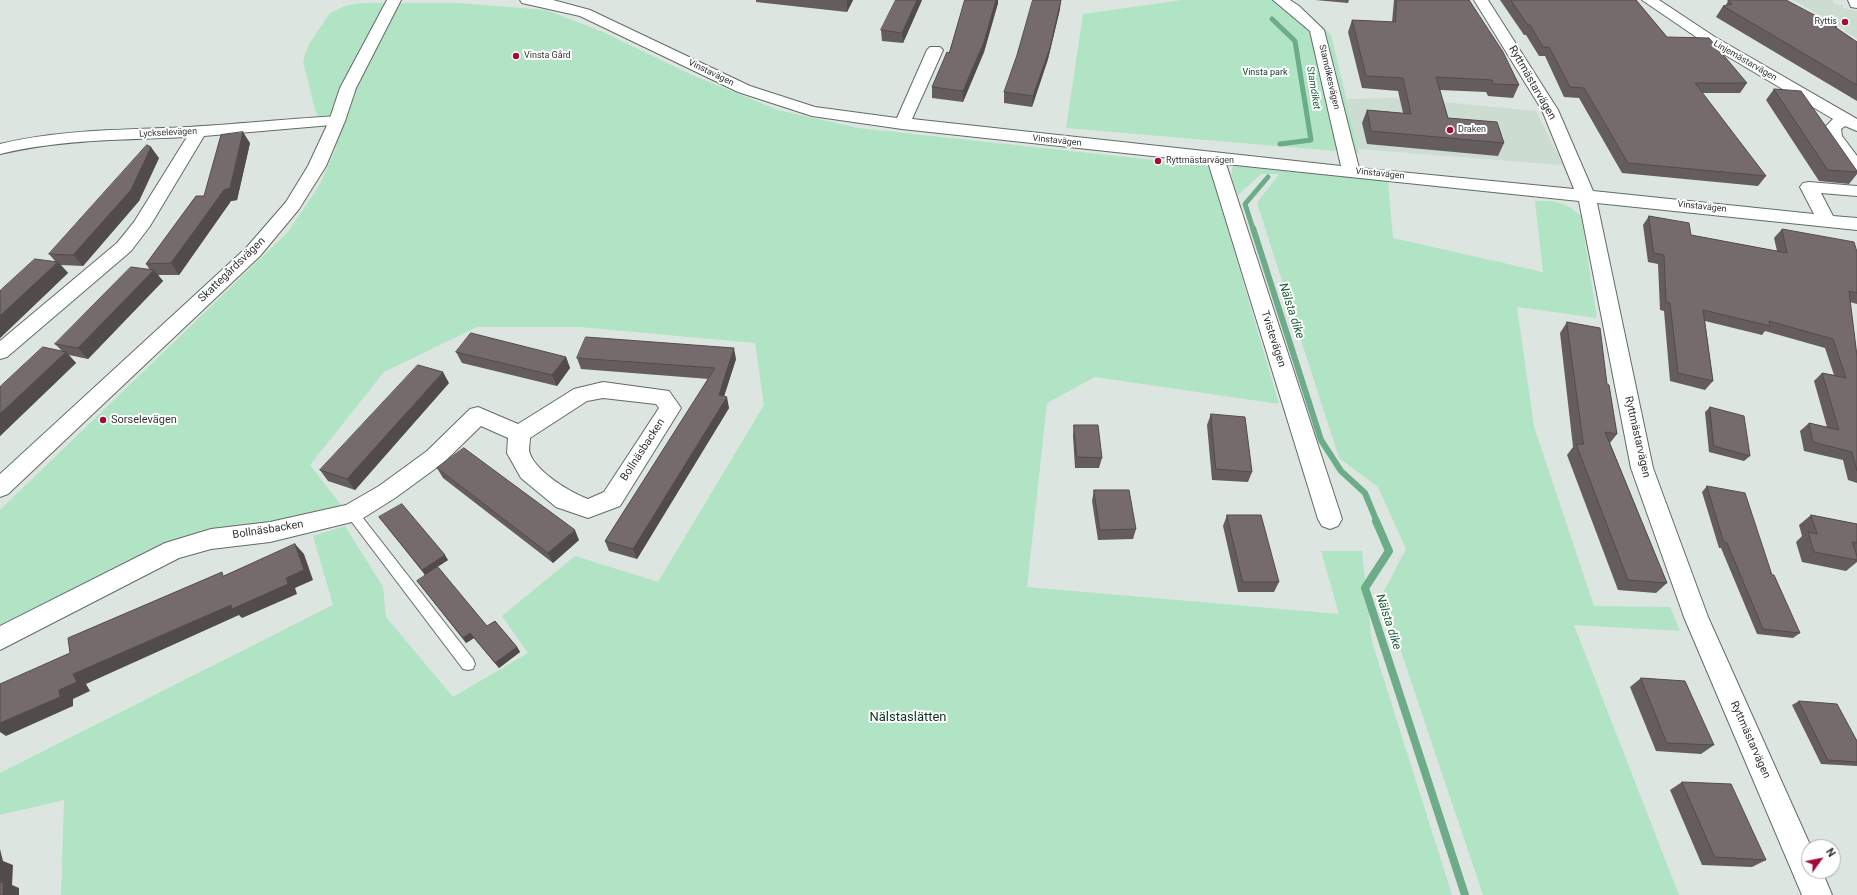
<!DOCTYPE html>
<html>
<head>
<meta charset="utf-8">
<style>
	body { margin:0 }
	#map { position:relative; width:1857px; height:895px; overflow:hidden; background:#dce5df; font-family:Roboto,sans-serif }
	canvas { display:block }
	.north { position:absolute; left:1801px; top:839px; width:40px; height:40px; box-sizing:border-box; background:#fff; border:1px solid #adafae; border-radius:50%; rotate:57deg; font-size:11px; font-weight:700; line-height:16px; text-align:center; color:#333634 }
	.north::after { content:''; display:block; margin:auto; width:14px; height:18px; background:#a50b39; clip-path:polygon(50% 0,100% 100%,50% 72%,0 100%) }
</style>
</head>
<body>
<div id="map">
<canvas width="1857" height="895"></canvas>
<div class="north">N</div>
</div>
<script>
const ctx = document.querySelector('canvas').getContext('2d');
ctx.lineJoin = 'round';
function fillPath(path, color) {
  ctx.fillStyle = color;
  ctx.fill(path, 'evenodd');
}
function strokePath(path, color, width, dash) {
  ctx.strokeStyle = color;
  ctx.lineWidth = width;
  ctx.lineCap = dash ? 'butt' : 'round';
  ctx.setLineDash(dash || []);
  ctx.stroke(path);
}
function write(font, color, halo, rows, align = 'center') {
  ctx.font = font + ' Roboto,sans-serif';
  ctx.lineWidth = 4;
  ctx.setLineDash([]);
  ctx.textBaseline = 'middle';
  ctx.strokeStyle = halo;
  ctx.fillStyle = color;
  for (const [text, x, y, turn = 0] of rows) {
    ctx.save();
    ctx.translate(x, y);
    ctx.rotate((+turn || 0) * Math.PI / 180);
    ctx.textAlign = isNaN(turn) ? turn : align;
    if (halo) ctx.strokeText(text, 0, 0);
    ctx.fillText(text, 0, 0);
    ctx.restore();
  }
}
fillPath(new Path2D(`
	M1793,0h40l1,4 9,1v3l14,3v27l-13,-7 2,-1z
	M1401,98l135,13 27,54 -205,-16 -11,-50z`), '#ccdcd1');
fillPath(new Path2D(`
	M1182,0h103l25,15 21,20 28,118 -293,-25 17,-114z
	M361,3h98l87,7 55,21 91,44 86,35 80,18 351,38 70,238 -184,-27 -48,26 -20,184 312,27 -18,-63h41l10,91 80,253h-1391l3,-95 -64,15v-42l333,-168 -20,-69 32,-10 38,61 3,30 67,80 75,-44 -26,-37 73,-60 83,26 106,-177 -9,-62 -175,-16h-103l-93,45 -74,93 31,40 -26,9 -138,25 -177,91v-120l287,-277 33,-49 16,-36 -21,-38 -12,-49 6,-17 21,-31 15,-7z
	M1233,166l155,15 5,57 150,34 -8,-71c19,-1 32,2 46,15l16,102 -80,-11 17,120 60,179 76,1 10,24 -106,-6 105,270h-196l-101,-300 24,-46 -28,-62 -39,-29 -82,-255 22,-29h-18l-24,22 -6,-21z`), '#b1e4c5');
strokePath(new Path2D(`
	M1272,19l23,22 16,99 -31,4
	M1253,229l-8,-25 23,-27`), '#6cac88', 5);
strokePath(new Path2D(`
	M1253,228l68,212 20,31 24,22 12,29`), '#6cac88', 6);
strokePath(new Path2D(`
	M1376,521l13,30 -24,37 100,307`), '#6cac88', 8);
const service = new Path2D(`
	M352,508l4,1 117,150 2,5 -2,5 -5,1 -5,-1 -115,-152 -2,-4 2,-4z`);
const minor = new Path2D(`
	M520,0h33l37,10 160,76 65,21 82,11 30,-68 3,-3h10l3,3 -31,69 429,47 -31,-135 -37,-31h17l9,6 25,24 35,138 215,21 -32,-79 -68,-110h14l70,110 35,81 221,23 -14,-27 3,-4 6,-1 48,4v10l-36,-3 12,23 24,2v12l-260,-27 56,265 55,149 103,230h-2v24h13l10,24h-30l-118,-278 -53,-149 -52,-267 -353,-37 116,355 -4,7 -8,3 -8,-3 -4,-7 -110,-357 -306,-33 -90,-13 -74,-24 -158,-76 -58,-13z
	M1642,0h17l56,37 142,82v12l-12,-5 -4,3 1,7 15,20v17l-6,-1 -25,-36 -1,-9 8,-8 -128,-76z
	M1848,0h9v8l-6,-1z
	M337,116l6,2 2,3 -2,3 -139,12 -54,90 -19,25 -124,106 -7,2v-18l117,-98 17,-21 53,-85c-63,3 -125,2 -187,17v-10c62,-15 125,-14 188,-17 50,-3 99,-8 149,-11z
	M603,382l66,9 12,17 -61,98 -32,12 -32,-11 -35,-29 -14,-25 1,-15 -27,-12 -38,37 -48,35 -35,22 -90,22 -59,7 -32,9 -179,92v-24l165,-83 46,-14 59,-7 76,-17 33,-19 48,-35 43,-42 8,-2 40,17 56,-35zM603,398l53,6 3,4 -55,84 -16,7c-19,-7 -51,-27 -58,-45 -2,-5 0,-11 0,-16l57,-37z`);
const tertiary = new Path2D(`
	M387,0h14l-45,88 -11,33 -19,45 -27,43 -39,47 -252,238 -8,3v-23l246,-226 40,-46 22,-36 21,-45 11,-33z`);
strokePath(service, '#636b66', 2);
strokePath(minor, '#636b66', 2);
strokePath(tertiary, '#636b66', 2);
fillPath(service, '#fff');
fillPath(minor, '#fff');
fillPath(tertiary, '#fff');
fillPath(new Path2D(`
	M756,0h97l-6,12 -91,-10z
	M922,0l-19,43 -21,-2 -1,-11z
	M965,0h33v3l-14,49 -21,50 -31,-4v-11l17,-34z
	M1315,0h34l-1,3z
	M1394,0h75l50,85 -6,13 -25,-2 -2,-4 -46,-2 8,28 56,25 -6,13 -131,-12 -5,-21 5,-13 36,3 -5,-22 -36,-3 -14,-56 4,-12 40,2z
	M1500,0h136l31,37 80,46 -7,10h-38l64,83 -8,10 -136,-13 -43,-75 -15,-1 -19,-41h-6l-13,-21h-2z
	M1728,1l109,26 -1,1 21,14v59l-141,-84 7,-11 3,-1z
	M1060,9l-12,50 -16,48 -28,-4v-11z
	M1774,89l83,82v3l-8,10 -30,-3 -53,-81z
	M250,143l-13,57 -6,1 -52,74h-21l5,6 -75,78 -19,-4 7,8 -76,73v-49l62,-36 -7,-7 95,-74 -4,-6z
	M159,158l-20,43 -56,65 -22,-1 7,8 -68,65v-47l55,-30 -6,-7z
	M1649,216l42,19 86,16 -3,-13 8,-9 75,23v52l-7,-2 7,54v127l-9,-3 -5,-20 -39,-9 -4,-20 9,-8 18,4 -13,-46 8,-8 12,2 -9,-27 -60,-17 -3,4 -57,-14 8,60 -8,9 -35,-9 -6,-70 -4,-1 -2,-46 -10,-2 -5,-37z
	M1567,322l40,62 10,50 -7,9 57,140 -11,10 -38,-3 -51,-135 6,-8 -13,-114z
	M456,352l110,5 4,11 -13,18 -95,-23z
	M577,358l159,1 -12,37 5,12 -92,151 -28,-8 -4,-10 104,-162 -128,-10z
	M449,383l-94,107 -27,-9 -8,-11z
	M1710,407l40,49 -6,5 -35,-9 -4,-40z
	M1211,414l41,58 -4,10 -36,-2 -5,-55z
	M1074,425l28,33 -3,10h-24l-2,-32z
	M437,468l142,72 -26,23 -110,-85z
	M1707,486l65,89 28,58 -7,5 -36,-4 -36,-86h-2l-17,-56z
	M1094,490l42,39 -3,10 -35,1 -6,-39z
	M1227,515l52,67 -5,10h-36l-15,-66z
	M1811,515l46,9v38l-11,9 -44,-9 -6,-20 6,-6 -3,-11z
	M379,517l69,43 -23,15z
	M421,586l66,40 30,21 3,5 -21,16 -25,-30 -8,5z
	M1641,678l73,67 -13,9 -45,-3 -26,-64z
	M1799,701l58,40v25l-36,-2 -29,-59z
	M1682,782l84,78 -14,7 -50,-2 -32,-75z`), '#655c5d');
fillPath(new Path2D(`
	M847,0h6l-6,12z
	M917,0h5l-19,43 -1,-10z
	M996,0h2v3l-14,49 -21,50v-11z
	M1061,0l-1,9 -12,50 -16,48 1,-11z
	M243,132l7,11 -13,57 -6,1 -52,74 -8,-12z
	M151,147l8,11 -20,43 -56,65 -10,-11z
	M58,262l10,11 -68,65v-22z
	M154,270l9,11 -75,78 -10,-11z
	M734,348l2,11 -15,47 6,-9 2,11 -92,151 -4,-10 86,-154z
	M66,352l10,11 -76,73v-22z
	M566,357l4,11 -13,18 -5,-11z
	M443,372l6,11 -94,107 -8,-11z
	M575,530l4,10 -26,23 -5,-10z
	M295,544l9,10 9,26 -18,8 2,6 -55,24 -3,-3 -153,69 4,7 -17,8v7l-67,30 -6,-4v-9l59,-33 14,-16 213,-96z
	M445,555l3,5 -23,15 -3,-5z
	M470,633l4,5 -8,5 -3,-5z
	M517,647l3,5 -21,16 -4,-5z
	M0,849l3,12 10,4 -1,20 7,3v7h-16l-3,-9z`), '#524b4c');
const building = new Path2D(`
	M896,0h21l-15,33 -21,-3z
	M965,0h31l-12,42 -21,49 -31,-4 15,-35 2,1z
	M1033,0h28l-11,48 -17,48 -29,-4 13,-37z
	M1397,0h72l34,52 16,33 -26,-1 -1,-4 -56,-3 12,41 49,4 7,21 -133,-12 -4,-21 44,4 -8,-36 -37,-2 -14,-56 43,2z
	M1511,0h125l31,37 42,1 38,45h-52l71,93 -138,-13 -44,-75 -14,-1 -21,-40h-6l-13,-22h-2z
	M1734,0h52l51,27h-2l22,15v43l-134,-79 9,-2 -4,-3z
	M1774,89l27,2 56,80v1l-29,-2z
	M243,132l-13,56 -6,2 -53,73 -25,1 50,-68h8l17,-61z
	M147,145l4,2 -20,43 -58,65 -24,-1z
	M1649,216l40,7 2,12 96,18 -5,-24 72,13 3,10v41l-8,-2 8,65v115l-5,-19 -39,-10 -4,-19 30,7 -17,-57 24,5 -13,-39 -64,-18 1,5 -67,-16 10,71 -35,-8 -8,-70 -4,-1 -2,-47 -10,-2z
	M35,259l23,3 -58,54v-25z
	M131,267l23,3 -76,78 -23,-4z
	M1567,322l33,6 7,56 2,1 8,49 -12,-2 62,151 -39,-3 -52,-136h7z
	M471,333l95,24 -14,18 -96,-23z
	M586,337l148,11 -15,47 8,2 -94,152 -28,-8 110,-173 -138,-10z
	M43,347l23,5 -66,62v-27z
	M418,365l25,7 -96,107 -27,-9z
	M1710,407l34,9 6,40 -36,-10z
	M1211,414l34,3 7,55 -36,-3z
	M1074,425h24l4,33 -25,-1z
	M464,448l111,82 -27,23 -111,-85z
	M1707,486l38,7 27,82h2l26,58 -37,-4 -36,-86 -3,-1z
	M1094,490h35l7,39 -36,1z
	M402,504l43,51 -23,15 -43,-53z
	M1227,515h34l18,67h-36z
	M1811,515l46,9v19l-5,-1 5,14v4l-43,-8 -6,-20 9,2z
	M295,544l9,26 -18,8 2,6 -56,25 -1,-4 -158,69 4,8 -18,8 1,7 -60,26v-39l70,-31 -2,-15 154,-66 1,4z
	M438,567l49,59 8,-5 22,26 -22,16 -25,-30 -7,5 -46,-57z
	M1641,678l44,3 29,64 -47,-2z
	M1799,701l38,3 20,37v21l-29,-2z
	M1682,782l49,2 35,76 -51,-3z
	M3,882v13h-3v-12z`);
fillPath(building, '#756b6c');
strokePath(building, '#524b4c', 1);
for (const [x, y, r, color] of [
	[1845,22,4,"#a50b39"],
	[516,56,4,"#a50b39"],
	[1450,130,4,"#a50b39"],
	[1158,161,4,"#a50b39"],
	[103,420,4,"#a50b39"]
]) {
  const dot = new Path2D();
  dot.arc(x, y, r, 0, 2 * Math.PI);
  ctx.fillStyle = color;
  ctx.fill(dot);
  strokePath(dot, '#fff', 1.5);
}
write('9px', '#333634', '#fff', [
	["Ryttis",1837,22,"right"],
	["Vinsta Gård",524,56],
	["Draken",1458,130],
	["Ryttmästarvägen",1166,161]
], 'left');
write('9px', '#333634', '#fff', [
	["Linjemästarvägen",1745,61,30],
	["Vinstavägen",711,73,26],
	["Stamdikesvägen",1329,77,77],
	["Lyckselevägen",168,133,-3],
	["Vinstavägen",1057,141,6],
	["Vinstavägen",1380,174,6],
	["Vinstavägen",1702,207,6]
]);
write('9px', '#0c3420', '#fff', [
	["Vinsta park",1265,73]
]);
write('italic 10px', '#1e603f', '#fff', [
	["Stamdiket",1313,88,81]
]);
write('11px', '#333634', '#fff', [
	["Ryttmästarvägen",1532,83,60],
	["Skattegårdsvägen",232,270,-44],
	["Tvistevägen",1273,339,72],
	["Ryttmästarvägen",1637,437,77],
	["Bollnäsbacken",643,450,-57],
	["Bollnäsbacken",268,530,-9],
	["Ryttmästarvägen",1750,740,66]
]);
write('11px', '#333634', '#fff', [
	["Sorselevägen",111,420]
], 'left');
write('italic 12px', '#1e603f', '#fff', [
	["Nälsta dike",1291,311,72],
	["Nälsta dike",1388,622,72]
]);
write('13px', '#0c3420', '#fff', [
	["Nälstaslätten",908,718]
]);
</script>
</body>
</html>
